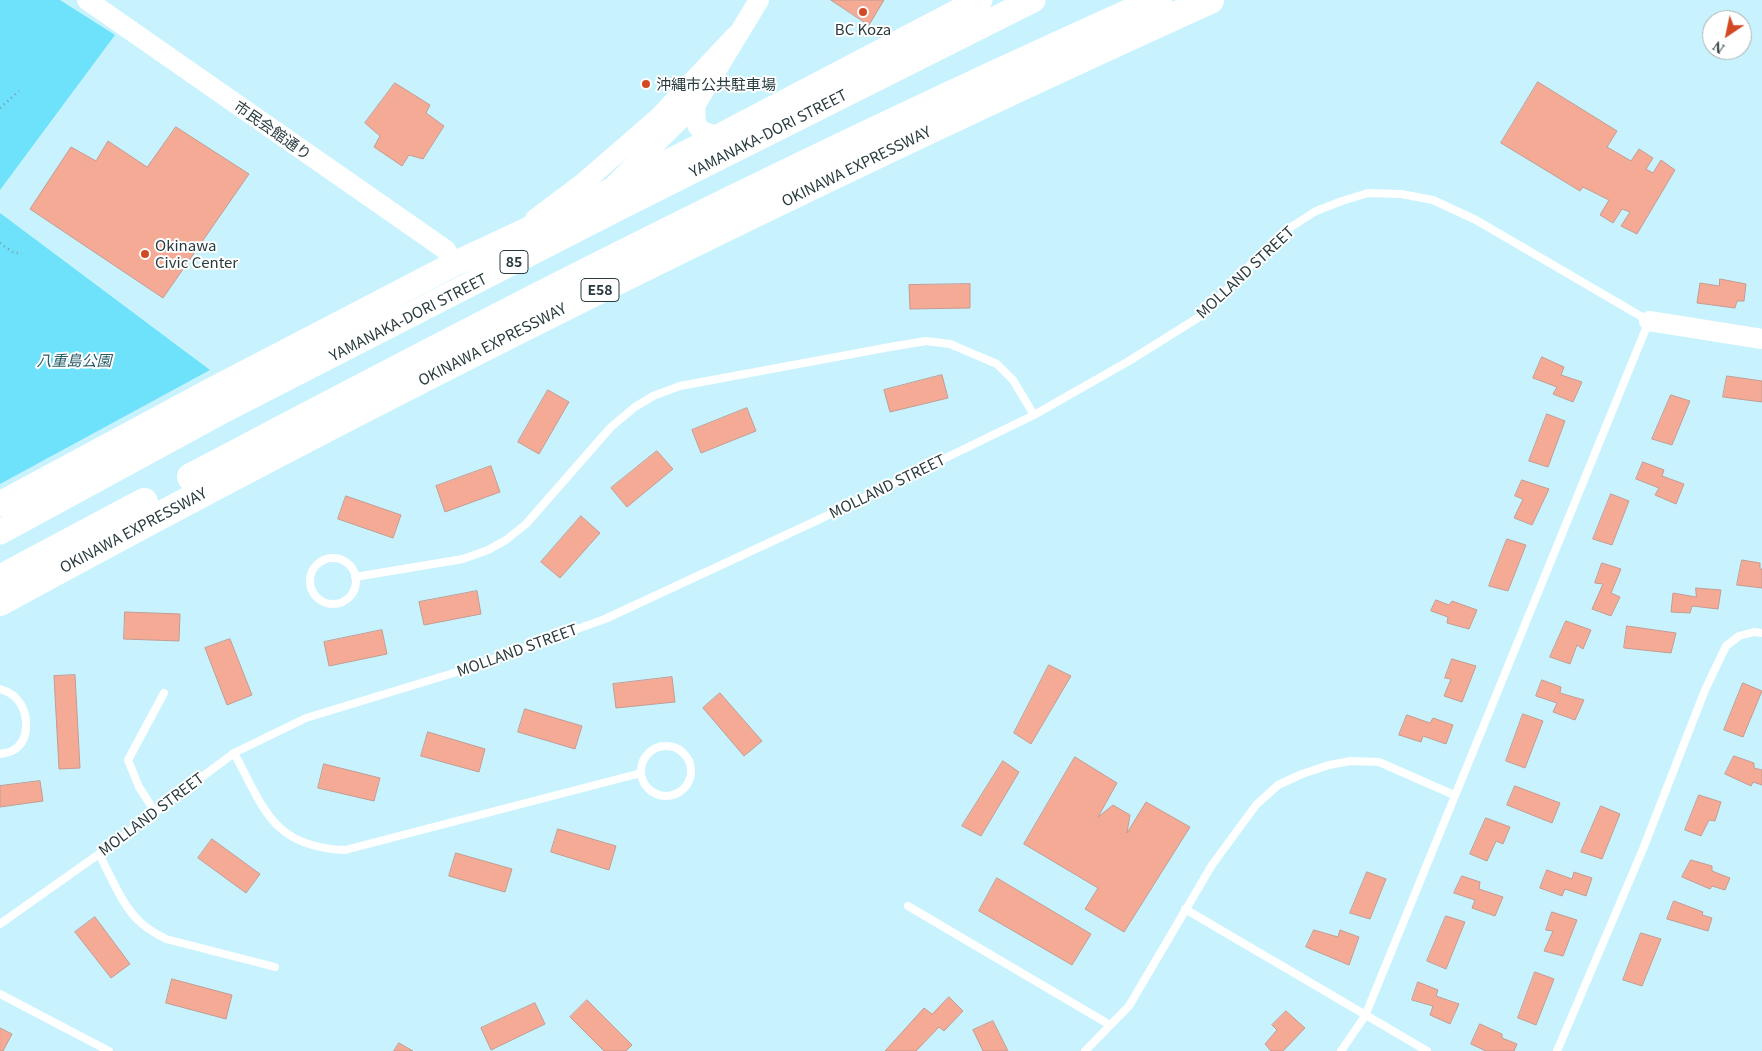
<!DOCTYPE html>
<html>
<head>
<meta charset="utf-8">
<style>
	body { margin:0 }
	#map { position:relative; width:1762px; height:1051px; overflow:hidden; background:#c8f3fe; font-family:Georgia,serif }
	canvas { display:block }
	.north { position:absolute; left:1702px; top:10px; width:50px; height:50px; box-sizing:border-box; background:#fff; border:1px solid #a9b1b2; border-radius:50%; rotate:214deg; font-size:14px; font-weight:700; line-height:20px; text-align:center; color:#293b3f }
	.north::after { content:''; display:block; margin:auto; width:18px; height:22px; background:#d34923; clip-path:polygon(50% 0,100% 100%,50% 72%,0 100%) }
</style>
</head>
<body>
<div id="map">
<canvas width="1762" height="1051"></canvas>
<div class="north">N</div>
</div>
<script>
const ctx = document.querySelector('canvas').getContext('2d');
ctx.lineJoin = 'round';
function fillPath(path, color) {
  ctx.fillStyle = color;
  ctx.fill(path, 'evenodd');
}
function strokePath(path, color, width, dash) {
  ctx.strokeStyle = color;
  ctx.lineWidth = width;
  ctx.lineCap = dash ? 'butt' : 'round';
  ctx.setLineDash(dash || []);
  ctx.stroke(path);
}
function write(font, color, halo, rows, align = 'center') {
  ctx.font = font + ' Georgia,"Noto Sans JP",serif';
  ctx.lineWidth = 4;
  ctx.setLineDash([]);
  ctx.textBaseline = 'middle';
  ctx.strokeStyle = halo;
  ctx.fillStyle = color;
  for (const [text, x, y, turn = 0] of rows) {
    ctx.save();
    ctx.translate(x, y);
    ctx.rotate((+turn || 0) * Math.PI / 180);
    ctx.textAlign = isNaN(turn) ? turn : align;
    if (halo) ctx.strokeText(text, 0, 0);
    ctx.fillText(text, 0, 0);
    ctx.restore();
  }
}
fillPath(new Path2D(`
	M0,0h60l55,35 -115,155z
	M0,213l210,157 -210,114z`), '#6ee1fb');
const building = new Path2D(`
	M831,0h53l-15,25z
	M1538,82l79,49 -10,16 24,14 8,-12 14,9 -7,11 7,4 8,-13 14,10 -38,64 -16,-8 9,-14 -8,-3 -9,14 -13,-8 9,-15 -26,-13 -3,4 -79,-48z
	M395,83l35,22 -4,8 18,13 -21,33 -14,-4 -7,11 -28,-19 6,-11 -15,-13z
	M176,127l73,47 -86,124 -133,-89 41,-62 25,14 12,-20 39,26z
	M1720,279l26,5 -2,17h-7l-2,7 -38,-5 3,-20 19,3z
	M970,284v24l-60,1 -1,-24z
	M1542,357l22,10 -3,8 21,7 -9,20 -20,-8 4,-7 -24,-9z
	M942,375l6,23 -58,14 -6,-22z
	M1727,376l35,5v21l-39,-5z
	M548,390l21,12 -30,52 -21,-12z
	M1671,395l19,6 -18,44 -20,-6z
	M747,408l9,23 -55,22 -9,-23z
	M1547,414l18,7 -17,46 -19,-6z
	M657,451l16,18 -46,38 -16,-19z
	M1643,462l21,8 -2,6 22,8 -8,20 -21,-9 4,-7 -23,-9z
	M491,466l9,26 -55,20 -9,-26z
	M1522,480l27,9 -17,36 -18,-7 9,-19 -8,-3z
	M1611,494l18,7 -17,44 -19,-6z
	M346,496l55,19 -8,23 -55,-19z
	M581,516l19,17 -40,45 -19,-16z
	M1507,539l19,6 -18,46 -19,-5z
	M1742,560l18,3v6h2v19l-25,-3z
	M1602,563l19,6 -10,24 9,4 -9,19 -19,-7 11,-25 -8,-1z
	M1696,588l25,2 -3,19 -26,-3 -2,7 -19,-1 2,-19 23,4z
	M477,591l4,23 -57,11 -5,-23z
	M1436,600l13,5 3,-4 25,9 -8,19 -22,-6 1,-6 -17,-6z
	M125,612l55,2 -1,27 -55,-2z
	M1566,621l25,9 -8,19 -6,-4 -7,19 -20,-7z
	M1627,626l49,7 -5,20 -47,-5z
	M382,630l5,24 -58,12 -5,-24z
	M230,639l22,56 -25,10 -22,-57z
	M1452,659l24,7 -14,36 -18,-6 7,-17 -6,-1z
	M1049,665l22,11 -40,68 -17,-11z
	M75,675l5,93 -21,1 -5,-93z
	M672,677l3,25 -59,6 -3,-24z
	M1542,680l19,7 -1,6 24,7 -9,20 -22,-8 4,-9 -21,-7z
	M1743,683l19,8 -19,46 -19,-7z
	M720,693l42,48 -18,15 -41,-48z
	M525,709l57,17 -7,23 -57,-17z
	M1523,714l20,7 -18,47 -19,-7z
	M1407,715l23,8 3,-5 20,7 -7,19 -23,-8 -2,6 -22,-7z
	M428,732l57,17 -6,23 -58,-16z
	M1734,756l20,7v5l8,2v15l-9,-3 -2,4 -26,-12z
	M1075,757l42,26 -19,34 15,-12 17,10 -3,18 19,-31 44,25 -66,105 -39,-23 13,-21 -74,-44z
	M1003,761l16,11 -38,64 -19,-10z
	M324,764l56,14 -6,23 -56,-13z
	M40,781l3,20 -43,6v-21z
	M1515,786l45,17 -8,20 -45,-18z
	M1699,795l22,7 -6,19 -6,-1 -8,16 -16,-6z
	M1601,806l19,8 -18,45 -21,-7z
	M1486,818l24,9 -7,17 -7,-3 -9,20 -17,-7z
	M558,829l58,17 -7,24 -58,-18z
	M212,839l48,35 -14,19 -48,-35z
	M456,853l56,16 -7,23 -56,-16z
	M1691,860l21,6v5l18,7 -5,12 -13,-4 -2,3 -28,-12z
	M1547,870l25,9 2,-7 18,6 -6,18 -21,-7 -3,7 -22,-8z
	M1367,872l19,7 -16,40 -20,-6z
	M1462,876l18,6 -1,7 24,8 -8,19 -23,-8 3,-8 -21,-7z
	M997,878l94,56 -19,31 -93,-54z
	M1674,901l29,11 -1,3 10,3 -4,13 -41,-12z
	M1552,912l25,8 -14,36 -19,-5 9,-20 -7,-1z
	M1446,916l19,6 -19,47 -19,-8z
	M95,917l35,47 -19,14 -36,-46z
	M1314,930l24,7 2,-7 19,7 -10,28 -43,-18z
	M1641,933l20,6 -19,47 -19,-6z
	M1535,972l19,7 -18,46 -18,-7z
	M172,979l60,16 -6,24 -60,-16z
	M1418,982l20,8 -2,6 23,8 -9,20 -20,-9 3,-9 -21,-6z
	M949,997l14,14 -19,20 -5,-4 -23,24h-31l39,-43 8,6z
	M587,1000l45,45 -6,6h-22l-34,-34z
	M535,1003l10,21 -54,26 -10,-22z
	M1286,1011l19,17 -22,23h-12l-6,-7 12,-14 -5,-5z
	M993,1021l15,30h-25l-10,-21z
	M1480,1024l22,10v4l15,6 -3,7h-28l-15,-7z
	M0,1028l12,6 -9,17h-3z
	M399,1043l14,8h-19z`);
fillPath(building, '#f5aa96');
strokePath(building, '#c29c92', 1);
strokePath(new Path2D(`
	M0,108l19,-17
	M0,243l14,10h8`), '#7b9aa1', 2.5, [1, 4]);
strokePath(new Path2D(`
	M310 581a23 23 0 1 1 46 0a23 23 0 1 1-46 0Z
	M355,577l108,-18 25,-9 18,-10 20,-16 85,-97 24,-20 18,-11 27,-10 210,-39 36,-6 24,3 47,20 16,16 21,35
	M0,689c6,2 13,5 17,10 12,14 14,42 -5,52 -4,2 -9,2 -12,3
	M641 771a25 25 0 1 1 50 0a25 25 0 1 1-50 0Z
	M234,753c30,55 38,94 111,97l296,-77
	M155,812l-16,-25 -11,-27 36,-67
	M99,854c11,21 23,51 40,67 8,8 17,13 27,18l109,28
	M908,906l202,119
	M1185,909l242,142
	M0,924l99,-70 135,-101 72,-35 154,-47 145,-52 213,-99 216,-105 95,-54 75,-47 42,-45 45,-42 25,-16 26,-10 26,-8 33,1 32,6 43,20 173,101 -284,695 -24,35
	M0,994l109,57
	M1085,1051l44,-45 83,-141 44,-60 22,-20 24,-11 27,-9 22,-4 28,1 75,33
	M1557,1051l86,-202 62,-159 21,-44 13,-10 15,-4 8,1`), '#fff', 8);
strokePath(new Path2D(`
	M87,0l359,250 8,14
	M696,104c-2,24 1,28 24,32
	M615,184l81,-80 63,-104
	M535,219l48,-36 76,-66 77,-82
	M1649,321l113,18`), '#fff', 20);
strokePath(new Path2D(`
	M0,504l210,-113 244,-127 152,-71 114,-57 260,-136
	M0,532l219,-119 398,-204 416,-209`), '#fff', 25);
strokePath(new Path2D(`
	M191,477c141,-74 281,-148 423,-219 179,-90 361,-176 544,-258
	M0,579l144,-77
	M0,602c395,-216 800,-416 1210,-602`), '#fff', 28);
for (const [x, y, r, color] of [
	[863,12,5,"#d34923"],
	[646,84,5,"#d34923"],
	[145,254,5,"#d34923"]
]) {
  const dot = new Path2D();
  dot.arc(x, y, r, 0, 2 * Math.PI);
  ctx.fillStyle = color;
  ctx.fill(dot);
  strokePath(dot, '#fff', 2);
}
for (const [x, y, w] of [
	[514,262,28],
	[600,290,38]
]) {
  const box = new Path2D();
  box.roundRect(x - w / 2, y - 11.5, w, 23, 4);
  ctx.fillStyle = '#fff';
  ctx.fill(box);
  strokePath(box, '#293b3f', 1);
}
write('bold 14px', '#293b3f', null, [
	["85",514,262],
	["E58",600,290]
]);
write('15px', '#293b3f', '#fff', [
	["BC Koza",863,29,"center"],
	["沖縄市公共駐車場",656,84],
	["Okinawa",155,245],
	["Civic Center",155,262]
], 'left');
write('15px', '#293b3f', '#fff', [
	["市民会館通り",273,130,35],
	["YAMANAKA-DORI STREET",768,133,-27],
	["OKINAWA EXPRESSWAY",856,166,-26],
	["MOLLAND STREET",1245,272,-43],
	["YAMANAKA-DORI STREET",408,317,-27],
	["OKINAWA EXPRESSWAY",492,344,-27],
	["MOLLAND STREET",887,486,-26],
	["OKINAWA EXPRESSWAY",133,530,-28],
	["MOLLAND STREET",517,650,-20],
	["MOLLAND STREET",151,814,-37]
]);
write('italic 15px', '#295d69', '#fff', [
	["八重島公園",74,360]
]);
</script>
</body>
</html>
